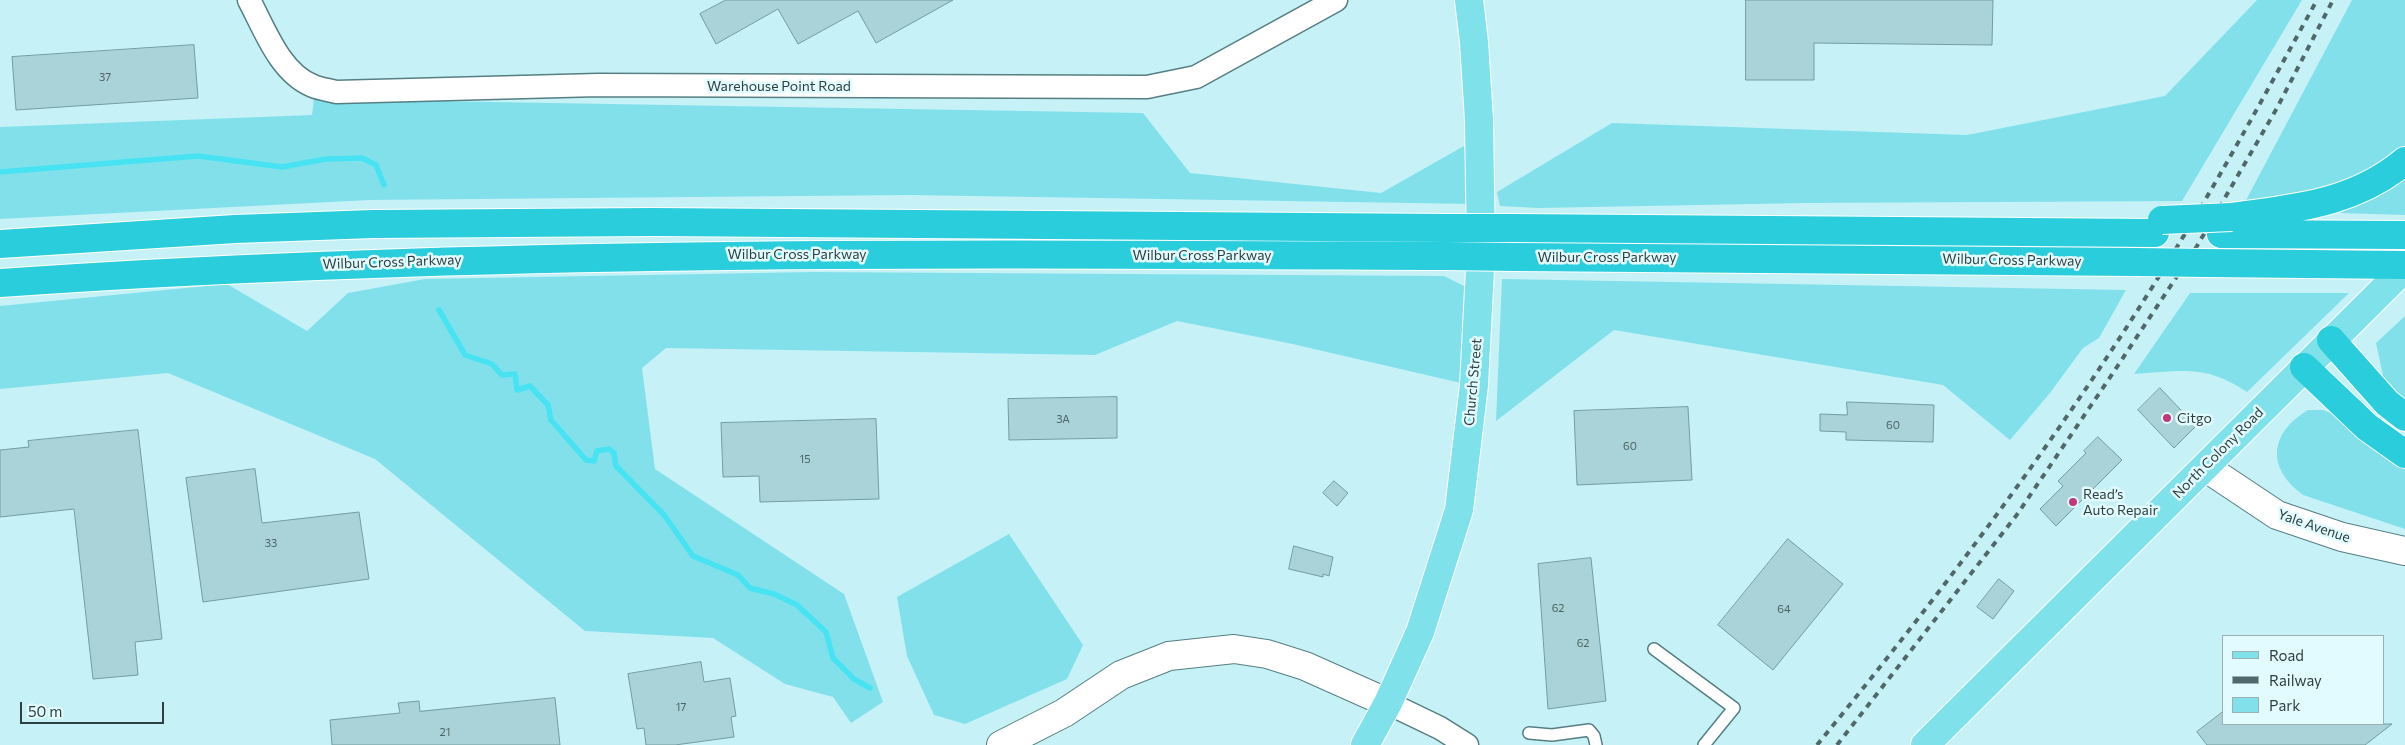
<!DOCTYPE html>
<html>
<head>
<meta charset="utf-8">
<style>
	body { margin:0 }
	#map { position:relative; width:2405px; height:745px; overflow:hidden; background:#c6f2f7; font-family:Commissioner,sans-serif }
	canvas { display:block }
	.legend { position:absolute; left:2222px; top:635px; width:162px; height:90px; box-sizing:border-box; background:#e2fbfe; border:1px solid #9ab0b2; margin:0; padding:6px 9px; list-style:none; font-size:15px; color:#2e3f41 }
	.legend li { display:flex; align-items:center; gap:10px; height:25px }
	.legend b { width:25px; border:1px solid #9ab0b2 }
	.scale { position:absolute; left:20px; top:702px; width:144px; height:22px; box-sizing:border-box; border:2px solid #2e3f41; border-top:0; padding-left:6px; font-size:15px; line-height:18px; white-space:nowrap; color:#2e3f41; -webkit-text-stroke:4px #e2fbfe; paint-order:stroke }
</style>
</head>
<body>
<div id="map">
<canvas width="2405" height="745"></canvas>
<ul class="legend">
<li><b style="height:6px;background:#7fe1ea"></b>Road</li>
<li><b style="height:6px;background:#51686b"></b>Railway</li>
<li><b style="height:14px;background:#82e0eb"></b>Park</li>
</ul>
<div class="scale">50 m</div>
</div>
<script>
const ctx = document.querySelector('canvas').getContext('2d');
ctx.lineJoin = 'round';
function fillPath(path, color) {
  ctx.fillStyle = color;
  ctx.fill(path, 'evenodd');
}
function strokePath(path, color, width, dash) {
  ctx.strokeStyle = color;
  ctx.lineWidth = width;
  ctx.lineCap = dash ? 'butt' : 'round';
  ctx.setLineDash(dash || []);
  ctx.stroke(path);
}
function write(font, color, halo, rows, align = 'center') {
  ctx.font = font + ' Commissioner,sans-serif';
  ctx.lineWidth = 5;
  ctx.setLineDash([]);
  ctx.textBaseline = 'middle';
  ctx.strokeStyle = halo;
  ctx.fillStyle = color;
  for (const [text, x, y, turn = 0] of rows) {
    ctx.save();
    ctx.translate(x, y);
    ctx.rotate((+turn || 0) * Math.PI / 180);
    ctx.textAlign = isNaN(turn) ? turn : align;
    if (halo) ctx.strokeText(text, 0, 0);
    ctx.fillText(text, 0, 0);
    ctx.restore();
  }
}
fillPath(new Path2D(`
	M2257,0h45l-120,201 -376,2 -268,5 -38,-2 -3,-14 115,-69 355,12 198,-39z
	M2352,0h53v151l-10,10 -80,33 -70,8z
	M314,99l829,14 47,60 191,20 83,-47 10,58 -565,-9 -540,5 -369,19v-92l312,-12z
	M2405,178v37l-65,-2 41,-19z
	M813,272l631,4 22,11 -5,96 -173,-40 -111,-22 -82,34 -429,-7 -24,20 13,101 189,125 39,108 -32,21 -18,-26 -48,-13 -72,-46 -128,-7 -210,-172 -207,-86 -168,16v-83l227,-22 80,47 41,-38 77,-14z
	M1502,279l624,11 -27,48 -16,10 -33,45 -40,47 -67,-55 -329,-55 -118,91z
	M2190,293h159l-102,99c-42,-28 -65,-21 -113,-18z
	M2405,316v84l-21,-20 -8,-37z
	M2308,410h15l13,5 69,46v68l-102,-34c-37,-27 -34,-62 5,-85z
	M1009,534l74,111 -16,34 -102,45 -31,-9 -27,-59 -10,-59z`), '#82e0eb');
strokePath(new Path2D(`
	M0,172l198,-16 84,11 44,-8 36,-1 14,7 8,20
	M439,310l26,45 27,9 10,11 13,-1 2,16 13,-4 18,19 3,15 35,40 8,1 3,-10 12,-2 5,4 2,13 48,49 29,41 45,19 12,13 24,6 23,11 29,27 7,26 21,21 16,9`), '#48e3f2', 5.5);
const building = new Path2D(`
	M726,0h227l-77,43 -18,-32 -60,33 -20,-35 -62,35 -16,-30z
	M1746,0h247l-1,45 -178,-2v37h-68z
	M194,45l4,53 -182,12 -4,-53z
	M2160,388l36,38 -22,22 -36,-38z
	M1117,397v41l-108,2 -1,-41z
	M1847,402l87,3 -1,37 -87,-2v-8l-26,-1v-17l27,1z
	M1688,407l4,73 -115,5 -3,-74z
	M876,419l3,80 -119,3 -1,-26 -36,1 -2,-54z
	M138,430l24,209 -27,3 3,33 -45,4 -19,-170 -74,8v-67l29,-3 -1,-6z
	M2098,437l24,23 -66,66 -16,-17 23,-23 -5,-5 28,-28 -2,-2z
	M255,469l7,54 97,-11 10,67 -166,23 -17,-124z
	M1334,481l14,12 -11,13 -14,-13z
	M1788,539l55,45 -70,86 -55,-45z
	M1294,546l39,11 -4,19 -6,-2v3l-34,-8z
	M1591,558l15,143 -58,8 -10,-145z
	M1999,579l15,12 -21,28 -16,-12z
	M701,662l3,20 26,-4 6,38 -5,1 3,20 -59,8h-29l-2,-17 -7,1 -9,-55z
	M555,698l5,47h-228l-2,-25 70,-7 -2,-10 21,-2 1,10z
	M2224,711v13h168l-27,21h-158l-10,-13z`);
fillPath(building, '#a9d3d8');
strokePath(building, '#739ca1', 1);
const service = new Path2D(`
	M1654,649l80,59 -30,37
	M1529,733l23,2 37,-5 5,6 2,9`);
const minor = new Path2D(`
	M249,0c16,30 31,73 64,86 7,3 16,4 23,6l262,-7 549,2 49,-10 140,-77
	M1388,703l52,25 27,17`);
const tertiary = new Path2D(`
	M2205,467l72,48 65,22 63,14
	M1001,745l63,-32 57,-38 48,-19 65,-7 33,5 38,12 83,37`);
const primary = new Path2D(`
	M1365,745l23,-42 32,-71 39,-122 15,-125 7,-135 -2,-130 -5,-78 -5,-42
	M1925,745l480,-477`);
const motorway = new Path2D(`
	M2232,217c63,-9 122,-13 173,-56
	M1513,228l642,5
	M2221,234l184,1
	M0,244l235,-15 138,-5 280,-2 793,6
	M1514,257l622,5
	M2205,263l200,2
	M0,283c482,-34 964,-29 1446,-27
	M2331,340l56,63 18,14
	M2304,367l63,60 38,27`);
strokePath(service, '#567e83', 14);
strokePath(minor, '#567e83', 25);
strokePath(tertiary, '#567e83', 30);
strokePath(primary, '#fff', 30);
strokePath(motorway, '#fff', 30);
strokePath(service, '#fff', 11);
strokePath(minor, '#fff', 22);
strokePath(tertiary, '#fff', 28);
strokePath(primary, '#7fe1ea', 28);
strokePath(motorway, '#2acddc', 28);
strokePath(new Path2D(`
	M1817,745c132,-161 262,-334 369,-513 46,-76 88,-154 131,-232
	M1837,745l179,-229 97,-143 84,-127 80,-138 56,-108`), '#51686b', 4, [6, 6]);
const motorwayBridge = new Path2D(`
	M2162,220l70,-3
	M1446,228h67
	M1446,256l68,1
	M2136,262l69,1`);
strokePath(motorwayBridge, '#fff', 30, []);
strokePath(motorwayBridge, '#2acddc', 28);
for (const [x, y, r, color] of [
	[2167,418,5,"#c03a7b"],
	[2073,502,5,"#c03a7b"]
]) {
  const dot = new Path2D();
  dot.arc(x, y, r, 0, 2 * Math.PI);
  ctx.fillStyle = color;
  ctx.fill(dot);
  strokePath(dot, '#e2fbfe', 2);
}
write('11px', '#4d6467', null, [
	["37",105,77],
	["3A",1063,419],
	["60",1893,425],
	["60",1630,446],
	["15",805,459],
	["33",271,543],
	["62",1558,608],
	["64",1784,609],
	["62",1583,643],
	["17",681,707],
	["21",445,732]
]);
write('14px', '#2e3f41', '#e2fbfe', [
	["Warehouse Point Road",779,86],
	["Wilbur Cross Parkway",797,254],
	["Wilbur Cross Parkway",1202,255],
	["Wilbur Cross Parkway",1607,257],
	["Wilbur Cross Parkway",2012,260,1],
	["Wilbur Cross Parkway",392,262,-2],
	["Church Street",1473,382,-85],
	["North Colony Road",2218,453,-45],
	["Yale Avenue",2314,526,19]
]);
write('14px', '#2e3f41', '#e2fbfe', [
	["Citgo",2177,418],
	["Read’s",2083,494],
	["Auto Repair",2083,510]
], 'left');
</script>
</body>
</html>
